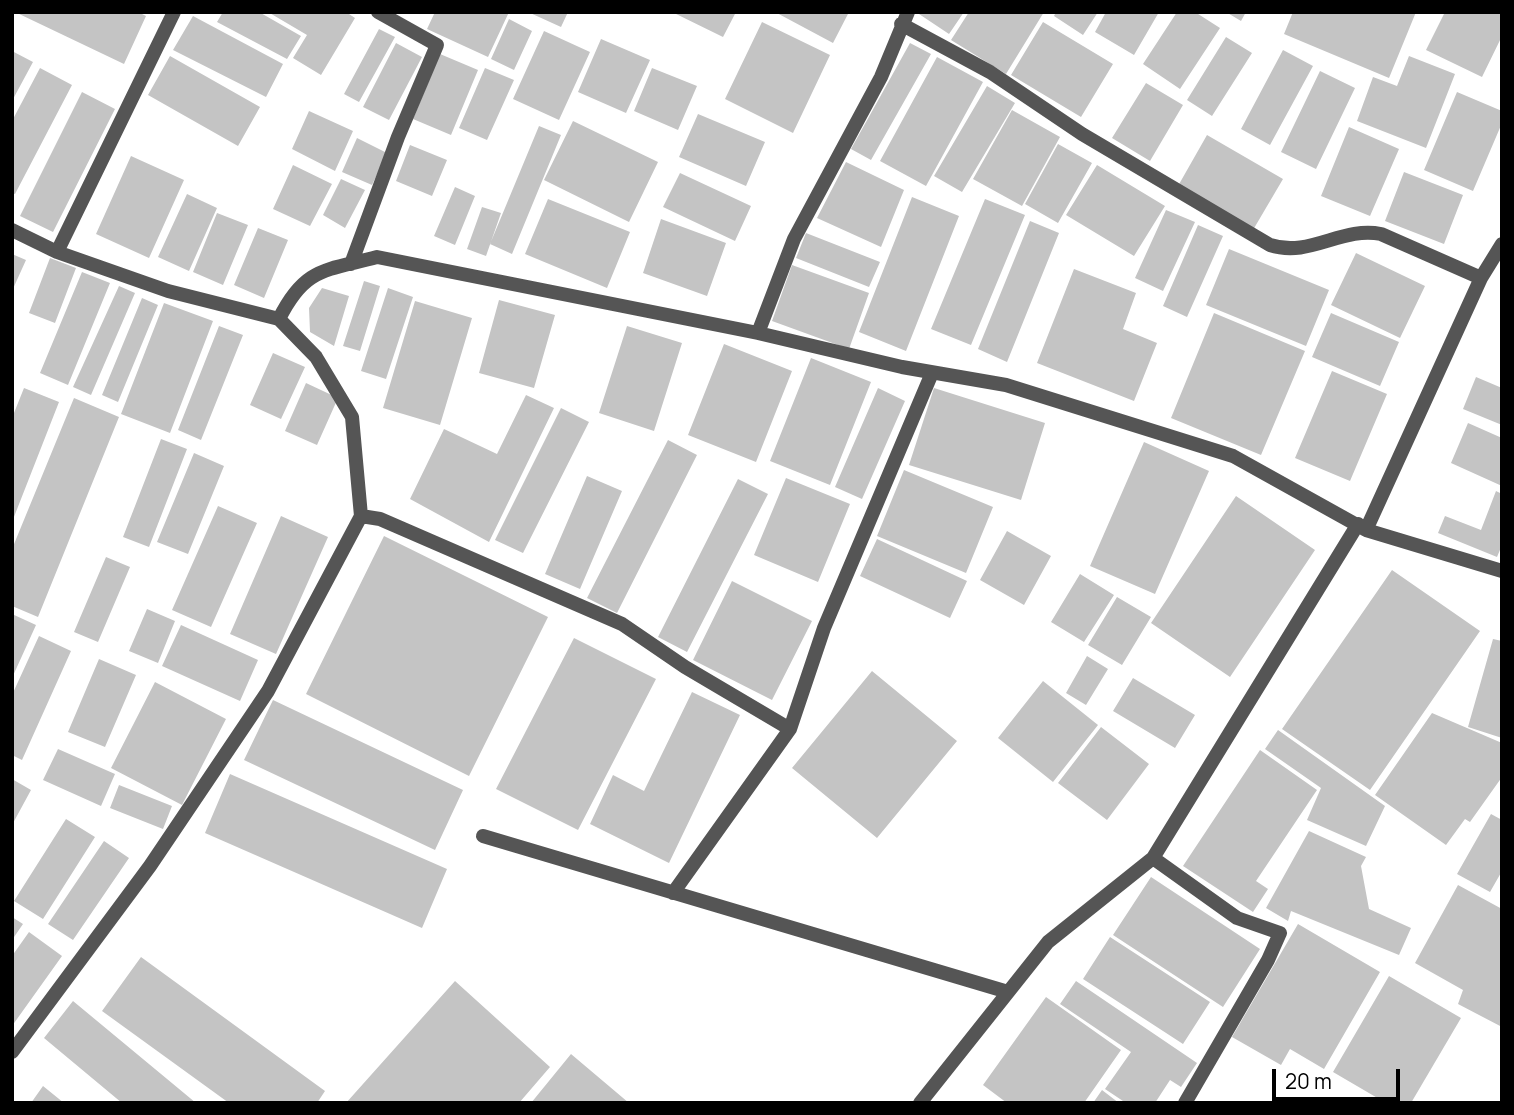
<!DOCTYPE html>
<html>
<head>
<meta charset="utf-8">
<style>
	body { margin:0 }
	#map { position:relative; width:1514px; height:1115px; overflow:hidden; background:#fff; font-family:Manrope,sans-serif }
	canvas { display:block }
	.frame { position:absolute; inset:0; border:14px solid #000; pointer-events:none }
	.scale { position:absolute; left:1272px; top:1069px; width:128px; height:32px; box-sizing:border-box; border:4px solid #000; border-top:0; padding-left:9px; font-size:21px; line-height:24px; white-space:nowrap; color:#000; -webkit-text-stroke:5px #fff; paint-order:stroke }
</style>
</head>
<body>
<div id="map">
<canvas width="1514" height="1115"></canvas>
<div class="frame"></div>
<div class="scale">20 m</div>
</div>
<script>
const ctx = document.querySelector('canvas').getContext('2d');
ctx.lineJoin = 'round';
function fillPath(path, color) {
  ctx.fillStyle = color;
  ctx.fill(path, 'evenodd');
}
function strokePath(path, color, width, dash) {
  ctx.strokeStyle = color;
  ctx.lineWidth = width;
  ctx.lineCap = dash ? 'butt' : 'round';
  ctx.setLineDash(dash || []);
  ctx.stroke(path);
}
fillPath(new Path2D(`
	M15,12h123l8,4 -22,48z
	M223,12h36l42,24 -14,23 -70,-37z
	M268,12h78l9,6 -34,57 -28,-17 14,-23z
	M435,12h74l-21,45 -61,-28z
	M528,12h40l-7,15z
	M672,12h64l-13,25z
	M775,12h74l-16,31z
	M916,12h48l-15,22z
	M969,12h75l-38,62 -55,-34z
	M1056,12h42l-15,23 -29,-19z
	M1106,12h53l-25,43 -39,-23z
	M1177,12h18l25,16 -40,61 -37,-25z
	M1226,12h20l-5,9z
	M1293,12h123l-27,66 -105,-44z
	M1445,12h57v24l-20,41 -56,-27z
	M193,16l90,48 -17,33 -93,-47z
	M509,19l23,12 -18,39 -23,-11z
	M762,22l68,33 -37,78 -68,-34z
	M1043,22l70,42 -32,53 -70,-42z
	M379,29l16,8 -36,65 -15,-8z
	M544,31l46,21 -31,68 -46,-21z
	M1226,37l26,16 -40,63 -25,-16z
	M601,39l49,21 -24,53 -48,-21z
	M396,43l26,14 -33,63 -26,-13z
	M910,43l21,11 -60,106 -20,-11z
	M1283,50l30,16 -43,79 -29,-16z
	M12,51l21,11 -21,39z
	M440,54l38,16 -27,65 -38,-16z
	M170,56l90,51 -22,39 -90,-51z
	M1409,56l46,18 -29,74 -69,-27 16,-44 24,9z
	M937,57l46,25 -57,104 -46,-25z
	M40,68l32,17 -57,109 -3,-1v-72z
	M485,68l29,12 -27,60 -28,-12z
	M652,68l45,18 -19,44 -44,-19z
	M1320,71l35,17 -39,81 -35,-17z
	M1146,83l37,22 -33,56 -38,-23z
	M987,86l28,17 -53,89 -28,-16z
	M82,92l33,17 -62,123 -33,-16z
	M1457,92l45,19v12l-29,68 -49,-21z
	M1012,110l48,27 -38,69 -49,-27z
	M309,111l44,20 -18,40 -43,-22z
	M698,114l67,28 -19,44 -67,-29z
	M573,121l85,41 -29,60 -85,-42z
	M539,126l22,9 -49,119 -22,-10z
	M1349,127l50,22 -29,67 -49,-20z
	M1207,135l76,44 -30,51 -75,-44z
	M357,138l30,15 -15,32 -30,-13z
	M1058,144l34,19 -34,60 -33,-19z
	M410,145l37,15 -15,36 -36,-15z
	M131,156l53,24 -35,78 -53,-24z
	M846,162l58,28 -23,57 -64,-29z
	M293,165l39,19 -22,42 -37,-17z
	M1097,165l68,41 -31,50 -68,-41z
	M1404,172l59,23 -19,49 -59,-23z
	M680,173l71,33 -16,35 -72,-34z
	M341,179l24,11 -20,38 -22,-13z
	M455,187l20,9 -20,49 -21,-9z
	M187,194l30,14 -28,63 -31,-14z
	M912,197l47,19 -53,135 -47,-19z
	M548,199l82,33 -23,56 -82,-34z
	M985,199l40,16 -54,130 -40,-16z
	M482,207l19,6 -15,43 -19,-7z
	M1166,210l29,12 -32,69 -28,-13z
	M217,213l31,12 -25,60 -30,-13z
	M661,219l65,24 -19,53 -64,-23z
	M1030,221l29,12 -52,129 -29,-13z
	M1198,225l25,11 -36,81 -24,-11z
	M258,228l30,12 -24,58 -30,-13z
	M806,233l74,29 -11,25 -73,-29z
	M1229,249l100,41 -23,56 -100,-41z
	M1356,253l69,33 -25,52 -69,-33z
	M12,254l14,6 -14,31z
	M50,258l26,10 -21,55 -26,-10z
	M792,265l77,28 -20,56 -77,-28z
	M1074,269l62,24 -13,36 34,14 -23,58 -97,-38z
	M82,272l28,11 -42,102 -28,-12z
	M364,281l16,5 -20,65 -17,-5z
	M119,286l16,7 -44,102 -18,-8z
	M322,288l27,8 -15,50 -24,-14 -1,-24z
	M388,288l25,9 -27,82 -25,-8z
	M142,298l16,7 -40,97 -16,-7z
	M499,300l56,15 -21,73 -55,-15z
	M415,301l57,17 -32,107 -57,-17z
	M164,303l49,18 -43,112 -49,-19z
	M1214,313l91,38 -44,104 -90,-37z
	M1331,313l68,29 -19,44 -68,-29z
	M219,326l24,9 -42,105 -23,-10z
	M627,326l55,17 -28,88 -55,-18z
	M724,344l68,27 -36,91 -68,-27z
	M273,353l32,14 -24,52 -31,-14z
	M811,358l60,24 -41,103 -60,-24z
	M1332,371l55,23 -37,87 -55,-23z
	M1476,377l26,11v37l-39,-16z
	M306,383l32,15 -21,47 -32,-14z
	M24,388l35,14 -47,120v-104z
	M878,388l27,13 -43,98 -27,-12z
	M934,388l111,35 -24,77 -112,-35z
	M526,395l28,13 -65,134 -79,-43 34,-70 53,25z
	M74,398l45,19 -81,200 -26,-11v-57z
	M561,408l28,14 -66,131 -28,-13z
	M1468,423l34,15v48l-51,-23z
	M161,439l26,10 -38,98 -26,-10z
	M668,440l29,15 -80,158 -30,-15z
	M1144,442l65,29 -54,123 -65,-28z
	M194,453l30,13 -36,88 -31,-12z
	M904,470l89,37 -27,66 -89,-37z
	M587,476l35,15 -42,98 -35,-15z
	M786,478l64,26 -32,78 -64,-27z
	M738,479l30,15 -81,158 -29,-15z
	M1496,491l6,3v51l-5,12 -59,-24 7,-17 36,14z
	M1236,496l79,54 -85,127 -79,-54z
	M218,506l39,17 -46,104 -39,-17z
	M281,516l47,21 -52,117 -46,-20z
	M1007,531l44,25 -27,49 -44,-25z
	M384,536l164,81 -79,159 -163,-82z
	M877,539l90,42 -17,37 -90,-42z
	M106,557l24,10 -32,75 -24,-10z
	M1392,570l88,61 -110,159 -88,-61z
	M1080,574l34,21 -30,47 -33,-20z
	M732,581l80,40 -40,79 -79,-40z
	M1117,597l34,20 -29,48 -34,-20z
	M147,609l28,12 -17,42 -29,-12z
	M12,614l24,11 -24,53z
	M181,625l77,35 -18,41 -78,-35z
	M39,636l32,15 -49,109 -10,-5v-60z
	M574,638l82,41 -78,151 -82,-41z
	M1493,639l9,2v97l-34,-11z
	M1087,656l21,13 -22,36 -20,-12z
	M99,659l37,16 -31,72 -37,-15z
	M872,671l85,70 -80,97 -85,-70z
	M1133,678l62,37 -20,33 -62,-37z
	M1043,681l55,44 -45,57 -55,-44z
	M155,682l71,37 -44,86 -71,-37z
	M692,692l48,23 -71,148 -79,-39 23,-49 31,16z
	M273,700l190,90 -28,60 -191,-90z
	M1432,713l70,30v34l-32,45 -5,-3 -19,26 -71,-50z
	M1101,727l48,37 -42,56 -49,-37z
	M1278,730l107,76 -19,40 -59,-26 14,-32 -56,-39z
	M58,749l57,25 -14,32 -58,-26z
	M1260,750l57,40 -61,91 12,8 -15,23 -70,-46z
	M230,774l217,95 -25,59 -217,-95z
	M12,779l19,11 -19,35z
	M119,785l53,21 -9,23 -53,-21z
	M1491,814l11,6v51l-12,21 -33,-18z
	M66,819l29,18 -52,82 -29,-18z
	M1309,831l57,26 -5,9 8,43 42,19 -12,27 -108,-44 -3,10 -22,-13z
	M104,841l25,17 -56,82 -25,-16z
	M1151,877l109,72 -37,58 -110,-72z
	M1458,885l44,24v118l-44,-23 5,-14 -48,-27z
	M12,917l11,7 -11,16z
	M1298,924l82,48 -56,97 -34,-20 -9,16 -49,-28z
	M29,932l33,24 -50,70v-70z
	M1110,937l100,65 -27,42 -100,-65z
	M141,957l184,134 -8,12h-88l-127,-92z
	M1389,976l72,42 -50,85h-25l-53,-31z
	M455,981l95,86 -31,36h-173z
	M1076,981l121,82 -16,24 -11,-7 -15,23h-29l-21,-14 26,-37 -71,-48z
	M1046,997l75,53 -37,53h-77l-24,-18z
	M73,1001l123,102h-74l-78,-65z
	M571,1054l58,49h-98z
	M43,1086l21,17h-33z
	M1102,1090l17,13h-26z`), '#c4c4c4');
strokePath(new Path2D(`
	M901,24l89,48 92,62 188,111c40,13 72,-19 111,-11l100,44
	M12,230l45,22 111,39 111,28 37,38 36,60 9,99 -93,175 -118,175 -138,186
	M57,252l117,-240
	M351,264l47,-127 39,-92 -59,-33
	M279,319c26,-52 46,-48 98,-62l381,76 144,34 104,18 227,71 133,74 136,41
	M758,333l36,-94 87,-162 27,-65
	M361,516l19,3 242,105 63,43 105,62
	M1366,530l115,-252 21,-34
	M483,836l525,156
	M1153,858l84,60 43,15 -12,27 -83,143
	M673,893l117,-164 34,-101 108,-255
	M920,1103l128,-161 105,-84 205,-334`), '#555', 14);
</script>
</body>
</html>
